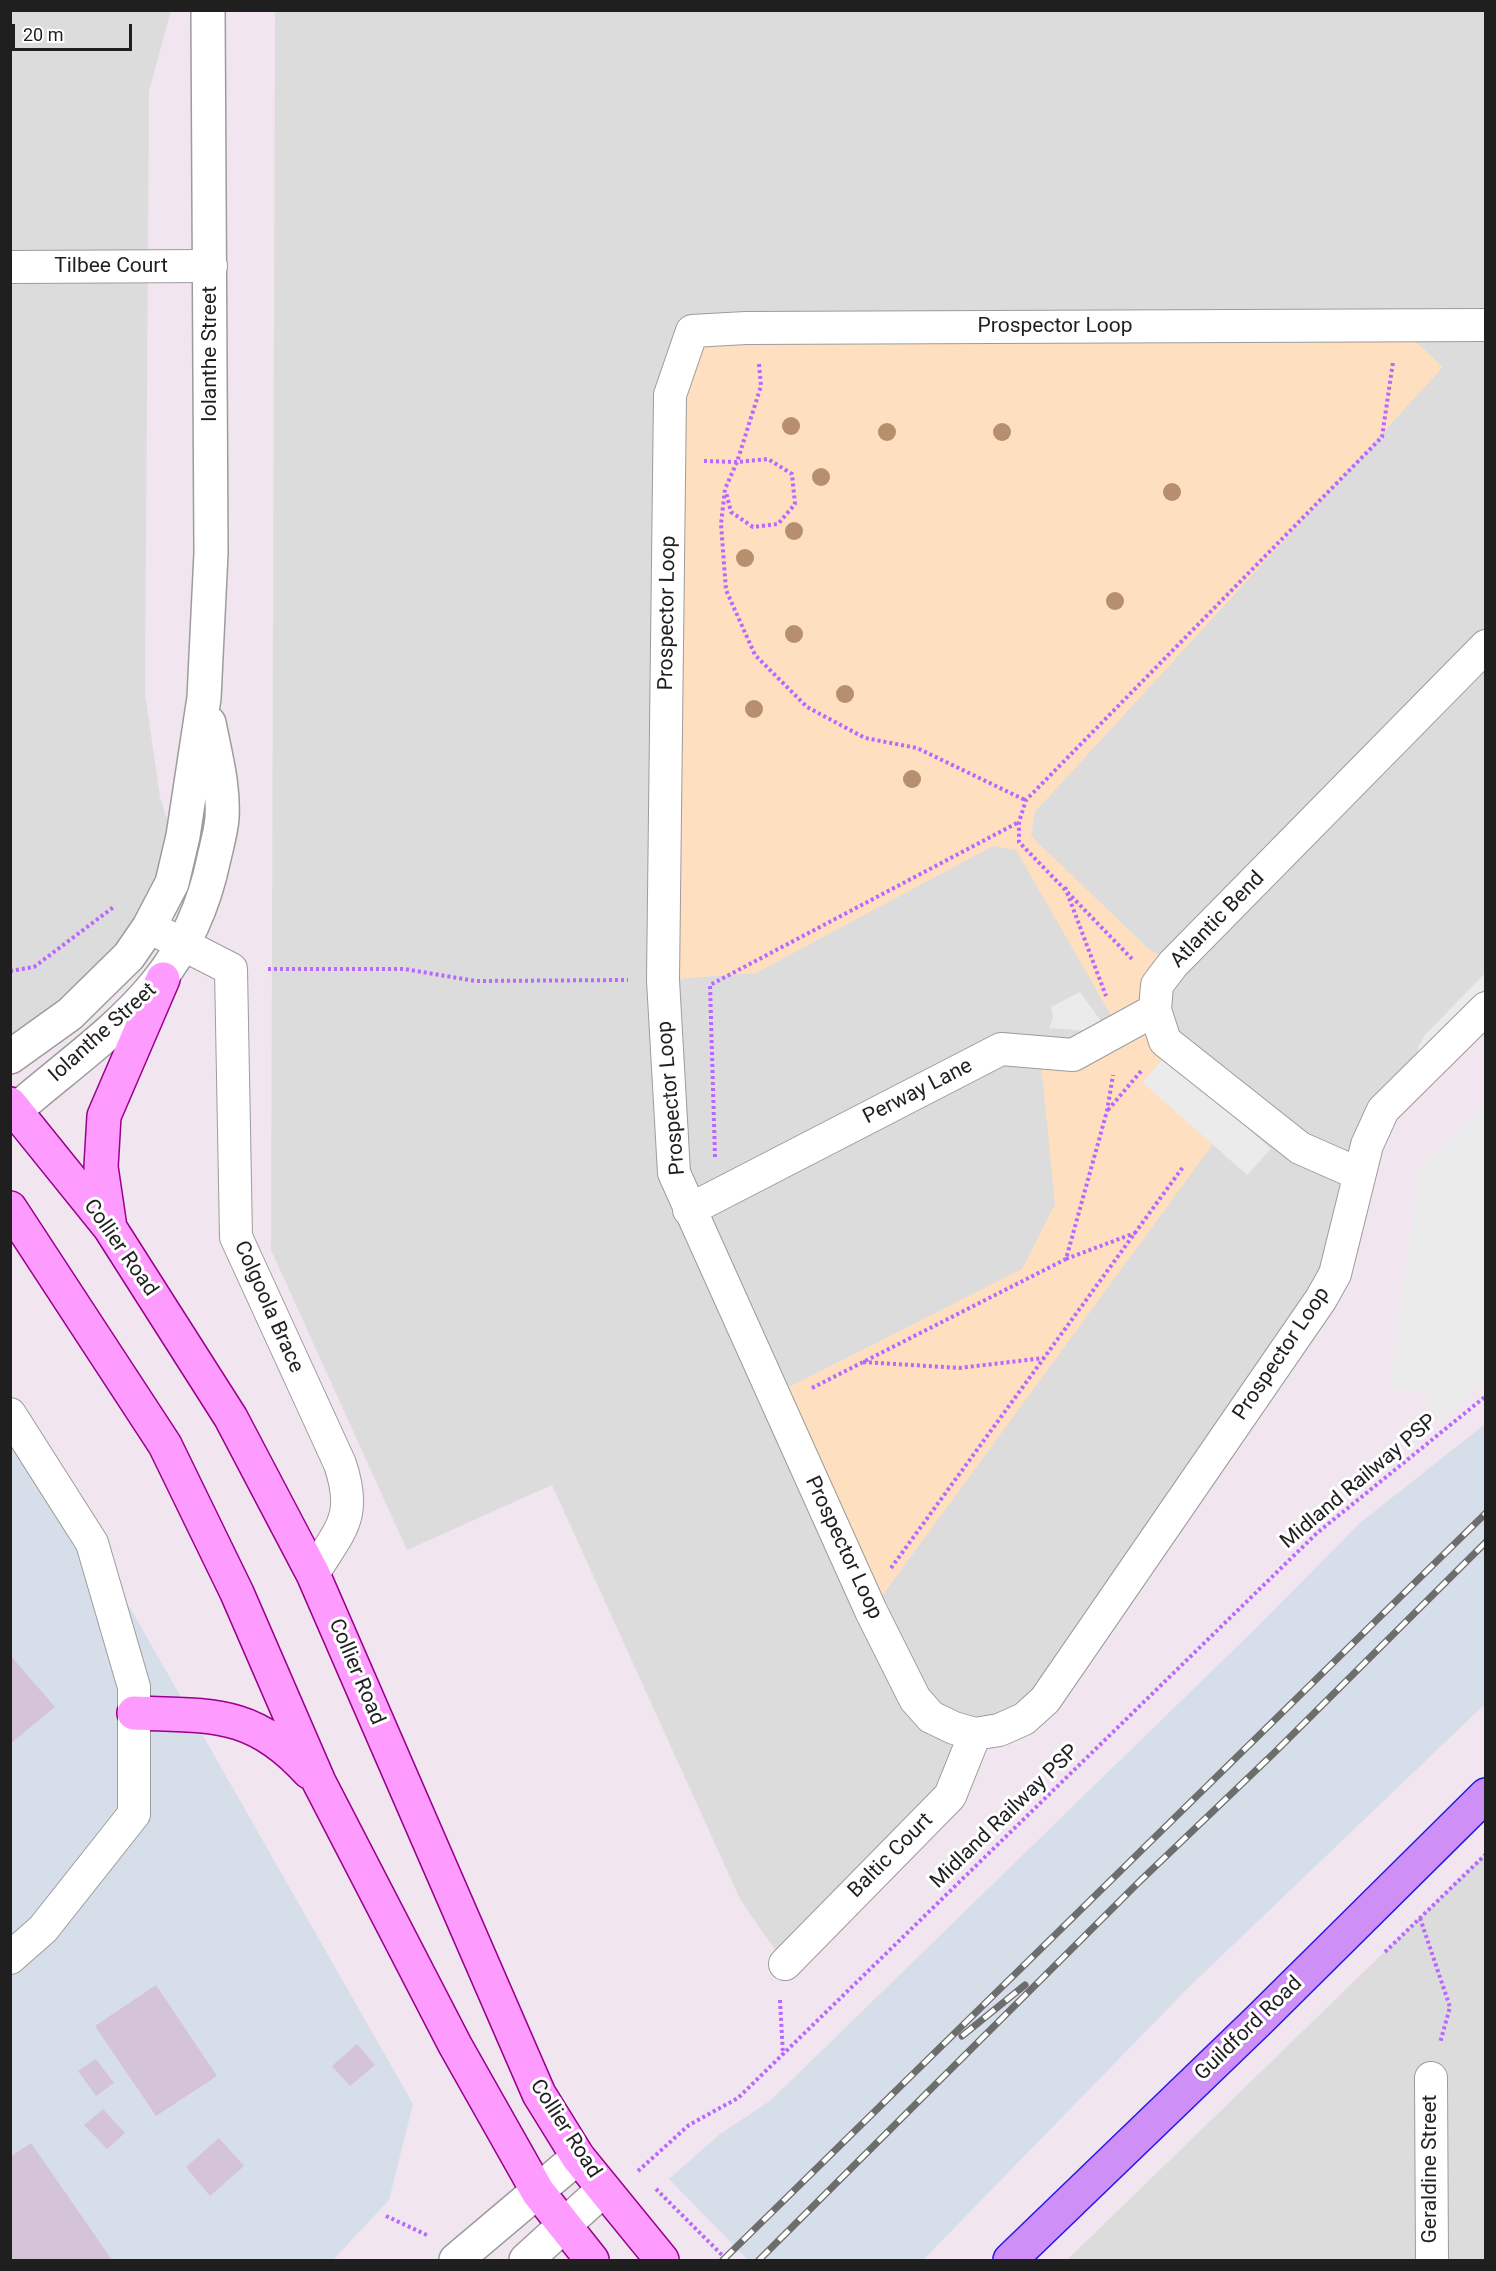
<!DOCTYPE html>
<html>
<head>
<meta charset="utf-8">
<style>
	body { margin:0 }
	#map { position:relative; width:1496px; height:2271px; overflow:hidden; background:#f1e5f0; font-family:Roboto,sans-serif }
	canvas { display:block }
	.frame { position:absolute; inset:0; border:12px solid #1f1f1f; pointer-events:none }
	.scale { position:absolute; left:12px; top:24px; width:120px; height:27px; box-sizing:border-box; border:3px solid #1f1f1f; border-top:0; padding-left:8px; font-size:18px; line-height:21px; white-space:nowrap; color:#1f1f1f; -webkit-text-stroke:4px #fff; paint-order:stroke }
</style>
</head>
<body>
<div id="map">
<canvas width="1496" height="2271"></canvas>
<div class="frame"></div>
<div class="scale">20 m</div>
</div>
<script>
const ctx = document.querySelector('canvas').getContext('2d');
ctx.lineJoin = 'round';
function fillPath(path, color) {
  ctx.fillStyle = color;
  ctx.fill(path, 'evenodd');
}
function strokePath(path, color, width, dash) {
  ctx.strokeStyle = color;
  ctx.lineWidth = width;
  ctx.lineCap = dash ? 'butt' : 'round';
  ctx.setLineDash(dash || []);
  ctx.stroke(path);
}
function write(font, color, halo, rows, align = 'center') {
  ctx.font = font + ' Roboto,sans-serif';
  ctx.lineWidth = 6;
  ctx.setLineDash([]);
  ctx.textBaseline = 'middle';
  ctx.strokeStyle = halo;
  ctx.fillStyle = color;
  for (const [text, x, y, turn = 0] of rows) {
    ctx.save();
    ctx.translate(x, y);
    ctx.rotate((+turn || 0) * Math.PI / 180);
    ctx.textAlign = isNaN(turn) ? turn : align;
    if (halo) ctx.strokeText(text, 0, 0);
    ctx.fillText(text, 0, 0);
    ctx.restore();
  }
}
fillPath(new Path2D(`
	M11,11h160l-22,80 -4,602 15,104 12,38 -23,92 -138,124z
	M275,11h1210v997l-102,102 -39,135 -299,455 -46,30 -49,66 -165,168 -44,-63 -189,-416 -145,65 -136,-300z
	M1485,1854v406h-418l135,-131z`), '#dddcdd');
fillPath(new Path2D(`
	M10,1411l90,144 313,549 -24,96 -56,60h-322z
	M1485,1424v280l-297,284 -265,272h-175l-79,-81 51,-45 50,-33 484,-471 106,-107z`), '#d6deea');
fillPath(new Path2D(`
	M1398,325l45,42 -408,445 -4,24 118,113 24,15 -18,46 88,93 -372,508 -98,-216 249,-126 33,-65 -15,-151 80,-22 -104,-181 -23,-4 -237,127 -93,7 7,-585 22,-64z`), '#fedfbf');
fillPath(new Path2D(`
	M1485,973v18l-66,64 -1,-8 7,-12z
	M1080,992l21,29 -12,10 -40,-3 4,-10 -2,-11z
	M1166,1056l105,93 -24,26 -105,-93z
	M1485,1103v277l-46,45 -16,-32 -34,-5 31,-222z`), '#ebebeb');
fillPath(new Path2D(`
	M10,1655l45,52 -45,37z
	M156,1985l61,91 -61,40 -61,-90z
	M357,2044l18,21 -25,21 -18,-20z
	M96,2059l18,24 -18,13 -18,-25z
	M103,2109l22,24 -18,16 -23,-24z
	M219,2138l25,28 -34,30 -24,-29z
	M31,2143l81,117h-102v-103z`), '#d5c4d8');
const minor = new Path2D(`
	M10,267l201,-1
	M1486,325l-740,3 -54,3 -22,64 -7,585 11,193 197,438 44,88 16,18 23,11 21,6 24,-4 25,-11 21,-19 276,-401 14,-25 32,-129 16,-35 103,-102
	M149,927l82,42 5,268 104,227c18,54 0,65 -27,110
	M1359,1174l-59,-26 -135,-107 -10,-31 2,-25 16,-21 313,-318
	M689,1210l312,-161 72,6 82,-45
	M10,1414l82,129 42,144v127l-91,115 -33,29
	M785,1964l165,-168 25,-62
	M1431,2078l1,182`);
const tertiary = new Path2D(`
	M10,1057l60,-43 59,-58 20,-29 23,-44 11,-47 21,-138 7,-145 -3,-543
	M10,1115c94,-82 177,-125 204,-257 3,-13 7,-27 8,-40 2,-32 -7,-64 -13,-95
	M456,2260l122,-103
	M526,2260l78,-71`);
const primary = new Path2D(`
	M10,1104l100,124 121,190 82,156 226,520 39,63 84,103
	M10,1208l155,237 72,148 82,189 136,263 83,147 54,68
	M110,1228l-9,-61 3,-51 59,-137
	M134,1713c77,3 119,-3 175,59`);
const trunk = new Path2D(`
	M1010,2260l250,-241 226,-224`);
strokePath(minor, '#9c9c9c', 34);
strokePath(tertiary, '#9c9c9c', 36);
strokePath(primary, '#9a008c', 36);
strokePath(trunk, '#2917e9', 36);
strokePath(new Path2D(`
	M759,364l2,22 -24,76 -12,27 -4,35 5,66 29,65 52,52 58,31 52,10 108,52
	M704,461l33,1 31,-3 24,15 3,30 -17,20 -25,3 -22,-15 -5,-20
	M1065,887l41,109
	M1132,959l-113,-117v-20l7,-22 356,-363 11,-75
	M268,969h137l70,12 153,-1
	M10,971l24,-4 81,-61
	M1108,1110l34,-40
	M715,1157l-5,-172 309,-163
	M1066,1259l69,-26
	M863,1362l96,6 85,-10
	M812,1388l254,-129 41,-148 6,-36
	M891,1568l292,-401
	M1420,1918l30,89 -10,36
	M1385,1952l101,-98
	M780,2000l3,55
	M638,2171l51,-46 49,-27 579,-565 169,-137
	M656,2189l71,71
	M386,2216l43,20`), '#b867ff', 4, [3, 3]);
strokePath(minor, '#fff', 32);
strokePath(tertiary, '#fff', 33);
strokePath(primary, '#fe9bff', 33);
strokePath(trunk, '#ce90f6', 33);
const rail = new Path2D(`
	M962,2036l63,-51
	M723,2260l763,-747
	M759,2260l381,-379 133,-127 213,-212`);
strokePath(rail, '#6d6d6d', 7);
strokePath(rail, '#fff', 4.5, [14]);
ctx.fillStyle = '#b78e6e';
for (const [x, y] of [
	[791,426],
	[887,432],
	[1002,432],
	[821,477],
	[1172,492],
	[794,531],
	[745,558],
	[1115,601],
	[794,634],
	[845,694],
	[754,709],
	[912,779]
]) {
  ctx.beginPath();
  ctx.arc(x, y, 9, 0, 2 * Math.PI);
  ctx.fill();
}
write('21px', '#1f1f1f', '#fff', [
	["Tilbee Court",111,267],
	["Prospector Loop",1055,327],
	["Iolanthe Street",211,354,-90],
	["Prospector Loop",668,613,-89],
	["Atlantic Bend",1218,920,-46],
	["Iolanthe Street",103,1033,-42],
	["Perway Lane",918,1092,-27],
	["Prospector Loop",672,1098,-95],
	["Collier Road",120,1248,55],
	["Colgoola Brace",268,1307,66],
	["Prospector Loop",1282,1354,-56],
	["Midland Railway PSP",1359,1482,-40],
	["Prospector Loop",843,1548,65],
	["Collier Road",356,1672,67],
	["Midland Railway PSP",1005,1817,-44],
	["Baltic Court",891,1856,-45],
	["Guildford Road",1249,2029,-44],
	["Collier Road",565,2129,57],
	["Geraldine Street",1431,2169,-90]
]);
</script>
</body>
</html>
